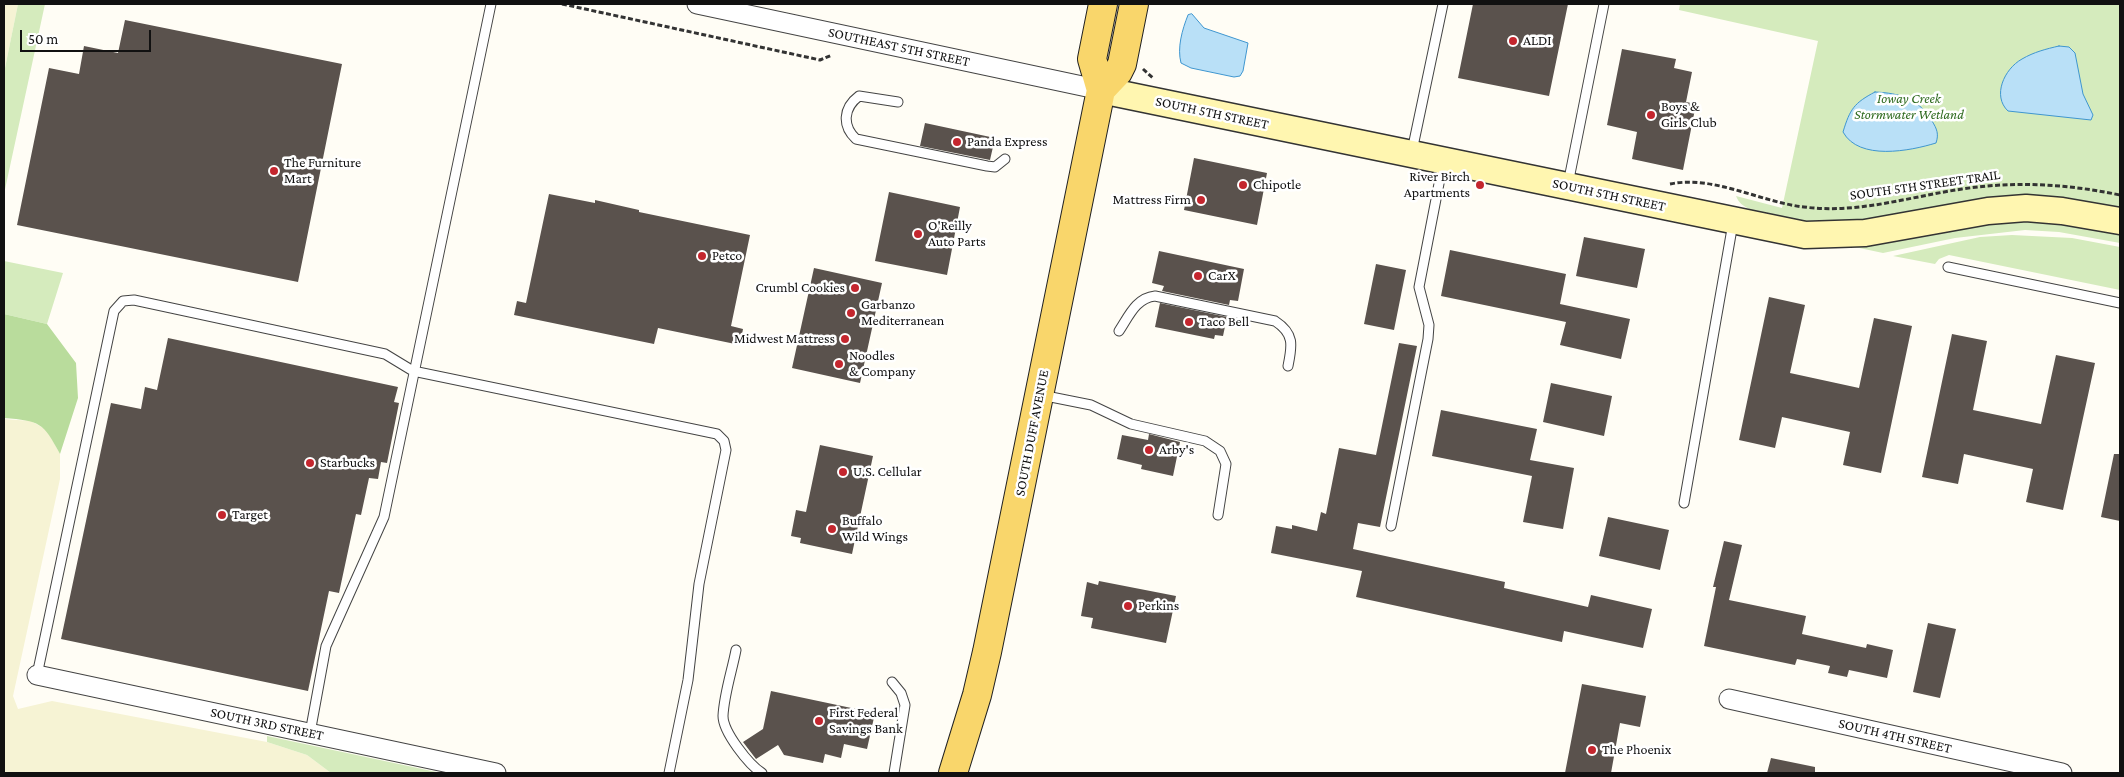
<!DOCTYPE html>
<html>
<head>
<meta charset="utf-8">
<style>
	body { margin:0 }
	#map { position:relative; width:2124px; height:777px; overflow:hidden; background:#fffdf5; font-family:"Crimson Pro",serif }
	canvas { display:block }
	.frame { position:absolute; inset:0; border:5px solid #111; pointer-events:none }
	.scale { position:absolute; left:20px; top:30px; width:131px; height:22px; box-sizing:border-box; border:2px solid #111; border-top:0; padding-left:6px; font-size:15px; line-height:18px; white-space:nowrap; color:#111; -webkit-text-stroke:4px #fff; paint-order:stroke }
</style>
</head>
<body>
<div id="map">
<canvas width="2124" height="777"></canvas>
<div class="frame"></div>
<div class="scale">50 m</div>
</div>
<script>
const ctx = document.querySelector('canvas').getContext('2d');
ctx.lineJoin = 'round';
function fillPath(path, color) {
  ctx.fillStyle = color;
  ctx.fill(path, 'evenodd');
}
function strokePath(path, color, width, dash) {
  ctx.strokeStyle = color;
  ctx.lineWidth = width;
  ctx.lineCap = dash ? 'butt' : 'round';
  ctx.setLineDash(dash || []);
  ctx.stroke(path);
}
function write(font, color, halo, rows, align = 'center') {
  ctx.font = font + ' "Crimson Pro",serif';
  ctx.lineWidth = 5;
  ctx.setLineDash([]);
  ctx.textBaseline = 'middle';
  ctx.strokeStyle = halo;
  ctx.fillStyle = color;
  for (const [text, x, y, turn = 0] of rows) {
    ctx.save();
    ctx.translate(x, y);
    ctx.rotate((+turn || 0) * Math.PI / 180);
    ctx.textAlign = isNaN(turn) ? turn : align;
    if (halo) ctx.strokeText(text, 0, 0);
    ctx.fillText(text, 0, 0);
    ctx.restore();
  }
}
fillPath(new Path2D(`
	M4,4h14l-14,69z
	M4,419l27,2 16,9 13,24v25l-47,217 5,13 34,-8 215,41 40,13 24,18h-327z`), '#f6f3d4');
fillPath(new Path2D(`
	M18,4h27l-41,190v-121z
	M1680,4h440v204c-39,-7 -77,-13 -117,-11 -49,4 -96,21 -146,25 -29,2 -62,0 -90,-8 -12,-3 -26,-5 -31,-18l46,12 36,-167 -139,-31z
	M2018,221h28l74,12v10l-61,-11 -34,-2 -70,8 -72,15 -33,-7c57,-4 111,-21 168,-25z
	M2012,235l60,3 48,9v43l-171,-35 -10,4 -4,5 -42,-8 87,-19z
	M4,261l59,12 -16,51 -43,-10z
	M267,736l174,37h-110l-24,-18 -40,-13z`), '#d5ebbd');
fillPath(new Path2D(`
	M4,314l43,10 29,39 2,35 -18,56c-17,-32 -20,-33 -56,-36z`), '#b9dc9c');
const water = new Path2D(`
	M1192,14l12,14 44,15 -5,28 -3,5 -6,1 -43,-9 -10,-5c-4,-15 1,-33 7,-48z
	M2059,46l10,1 6,6 8,41 10,21 -2,5 -83,-9c-16,-15 -4,-42 14,-52 12,-7 24,-10 37,-13z
	M1875,92c25,1 44,7 57,29 5,8 7,13 4,22 -26,8 -77,18 -93,-11 7,-23 11,-29 32,-40z`);
fillPath(water, '#b9e0f7');
strokePath(water, '#3f96cf', 1);
fillPath(new Path2D(`
	M1473,4h95l-19,92 -91,-18z
	M125,20l217,44 -44,218 -281,-57 32,-157 30,6 5,-28 34,7z
	M1622,49l54,10 -2,9 18,4 -6,30 10,2 -13,66 -51,-11 5,-27 -30,-7z
	M925,123l70,15 -5,22 -70,-14z
	M1194,158l73,15 -10,52 -73,-15z
	M889,192l71,15 -13,68 -72,-14z
	M549,194l46,9v-3l44,10v2l111,23 -19,91 12,3 -3,16 -82,-17 -4,16 -140,-29 3,-14 9,2z
	M1584,237l61,12 -8,39 -61,-12z
	M1450,250l116,24 -6,30 70,15 -9,40 -61,-14 6,-23 -125,-26z
	M1159,251l85,18 -6,32 -8,-1 -1,5 -67,-14 2,-5 -12,-3z
	M1376,264l30,6 -12,60 -30,-6z
	M814,268l68,15 -22,100 -68,-15z
	M1769,297l36,8 -15,68 69,15 15,-70 38,8 -31,147 -38,-8 7,-33 -68,-15 -7,31 -36,-8z
	M1160,303l67,14 -4,19 -8,-1 -1,4 -59,-12z
	M1952,334l35,7 -14,69 68,14 15,-69 39,8 -32,147 -37,-8 7,-33 -69,-15 -6,30 -36,-7z
	M168,338l230,49 -4,15 5,1 -12,60 -6,-1 -3,17 -9,-1 -8,37 -5,-1 -17,79 -10,-2 -21,100 -247,-52 50,-236 30,6 4,-22 12,3z
	M1399,343l18,3 -37,181 -22,-4 -5,26 152,33 -1,6 84,19 3,-12 61,14 -9,39 -79,-17 -2,11 -206,-45 6,-26 -91,-18 5,-27 16,3v-4l25,6 4,-19 5,2 13,-66 37,7z
	M1551,383l61,13 -8,40 -61,-14z
	M1441,410l96,19 -7,31 44,8 -11,61 -40,-7 9,-46 -100,-20z
	M1149,434l31,8 -7,34 -32,-7 1,-4 -25,-6 5,-24 26,5z
	M820,445l53,11 -21,98 -52,-11 1,-5 -10,-2 5,-26 10,2z
	M2114,454h6v67l-19,-4z
	M1608,517l61,13 -9,40 -61,-14z
	M1724,541l18,4 -13,55 77,16 -4,18 64,14 1,-4 26,6 -6,28 -38,-8 -2,7 -19,-4 2,-7 -33,-7 -2,6 -91,-19 12,-59h-3z
	M1099,581l77,15 -10,47 -75,-15 2,-10 -12,-2 6,-34 11,3z
	M1928,623l28,6 -16,69 -27,-6z
	M1582,684l64,12 -6,31 -20,-4 -9,50h-46z
	M771,691l104,22 -8,36 -23,-5 -3,14 -16,-4 -2,9 -39,-8 -6,-10 -22,14 -13,-17 20,-13z
	M1771,758l44,9v6h-48z`), '#5a524d');
const lane = new Path2D(`
	M898,102l-39,-6c-16,12 -17,30 -3,43l131,27 8,1 10,-8
	M1412,151l31,-147
	M1568,184l36,-180
	M1948,267l172,36
	M1119,331c10,-15 17,-33 36,-35l120,25c20,13 17,25 13,45
	M1041,395l50,10 40,19 74,17 15,10 6,13 -8,51
	M1684,503l49,-280
	M1391,526l37,-187 1,-14 -10,-38 24,-124
	M736,650c-4,21 -12,44 -13,66 0,16 26,49 39,57
	M37,675l77,-364 9,-10 11,-1 251,54 28,17 280,58 24,5 7,7 2,9 -27,134 -11,96 -19,93
	M892,682l9,11 4,12 -11,68
	M310,733l16,-87 58,-129 107,-513`);
const street = new Path2D(`
	M697,4l404,86
	M37,675l459,98
	M1729,699l333,74`);
const secondary = new Path2D(`
	M1101,90l704,145 60,-2 123,-22 38,-3 36,3 58,10`);
const primary = new Path2D(`
	M1101,90l17,-18 4,-8 12,-60
	M953,773l24,-78 10,-43 114,-562 -9,-31 11,-55`);
strokePath(lane, '#444', 11);
strokePath(street, '#444', 21);
strokePath(secondary, '#333', 29);
strokePath(primary, '#222', 30);
strokePath(new Path2D(`
	M562,4l258,56 12,-5
	M1143,69l10,9
	M1670,184c44,-9 90,18 134,23 54,7 104,-10 158,-18 54,-8 105,-5 158,6`), '#333', 3, [5, 2.5]);
strokePath(lane, '#fff', 9);
strokePath(street, '#fff', 19);
strokePath(secondary, '#fff6b0', 26);
strokePath(primary, '#f9d66b', 28);
for (const [x, y, r, color] of [
	[1513,41,5,"#c4262e"],
	[1651,115,5,"#c4262e"],
	[957,142,5,"#c4262e"],
	[274,171,5,"#c4262e"],
	[1243,185,5,"#c4262e"],
	[1480,185,5,"#c4262e"],
	[1201,200,5,"#c4262e"],
	[918,234,5,"#c4262e"],
	[702,256,5,"#c4262e"],
	[1198,276,5,"#c4262e"],
	[855,288,5,"#c4262e"],
	[851,313,5,"#c4262e"],
	[1189,322,5,"#c4262e"],
	[845,339,5,"#c4262e"],
	[839,364,5,"#c4262e"],
	[1149,450,5,"#c4262e"],
	[310,463,5,"#c4262e"],
	[843,472,5,"#c4262e"],
	[222,515,5,"#c4262e"],
	[832,529,5,"#c4262e"],
	[1128,606,5,"#c4262e"],
	[819,721,5,"#c4262e"],
	[1592,750,5,"#c4262e"]
]) {
  const dot = new Path2D();
  dot.arc(x, y, r, 0, 2 * Math.PI);
  ctx.fillStyle = color;
  ctx.fill(dot);
  strokePath(dot, '#fff', 2);
}
write('14px', '#111', '#fff', [
	["ALDI",1523,41],
	["Boys &",1661,107],
	["Girls Club",1661,123],
	["Panda Express",967,142],
	["The Furniture",284,163],
	["Mart",284,179],
	["River Birch",1470,177,"right"],
	["Apartments",1470,193,"right"],
	["Chipotle",1253,185],
	["Mattress Firm",1191,200,"right"],
	["O'Reilly",928,226],
	["Auto Parts",928,242],
	["Petco",712,256],
	["CarX",1208,276],
	["Crumbl Cookies",845,288,"right"],
	["Garbanzo",861,305],
	["Mediterranean",861,321],
	["Taco Bell",1199,322],
	["Midwest Mattress",835,339,"right"],
	["Noodles",849,356],
	["& Company",849,372],
	["Arby's",1159,450],
	["Starbucks",320,463],
	["U.S. Cellular",853,472],
	["Target",232,515],
	["Buffalo",842,521],
	["Wild Wings",842,537],
	["Perkins",1138,606],
	["First Federal",829,713],
	["Savings Bank",829,729],
	["The Phoenix",1602,750]
], 'left');
write('14px', '#111', '#fff', [
	["SOUTHEAST 5TH STREET",899,47,12],
	["SOUTH 5TH STREET",1212,113,12],
	["SOUTH 5TH STREET TRAIL",1925,185,-8],
	["SOUTH 5TH STREET",1609,195,12],
	["SOUTH DUFF AVENUE",1032,433,-79],
	["SOUTH 3RD STREET",267,724,12],
	["SOUTH 4TH STREET",1895,736,13]
]);
write('italic 14px', '#2f6b1f', '#fff', [
	["Ioway Creek",1909,99],
	["Stormwater Wetland",1909,115]
]);
</script>
</body>
</html>
